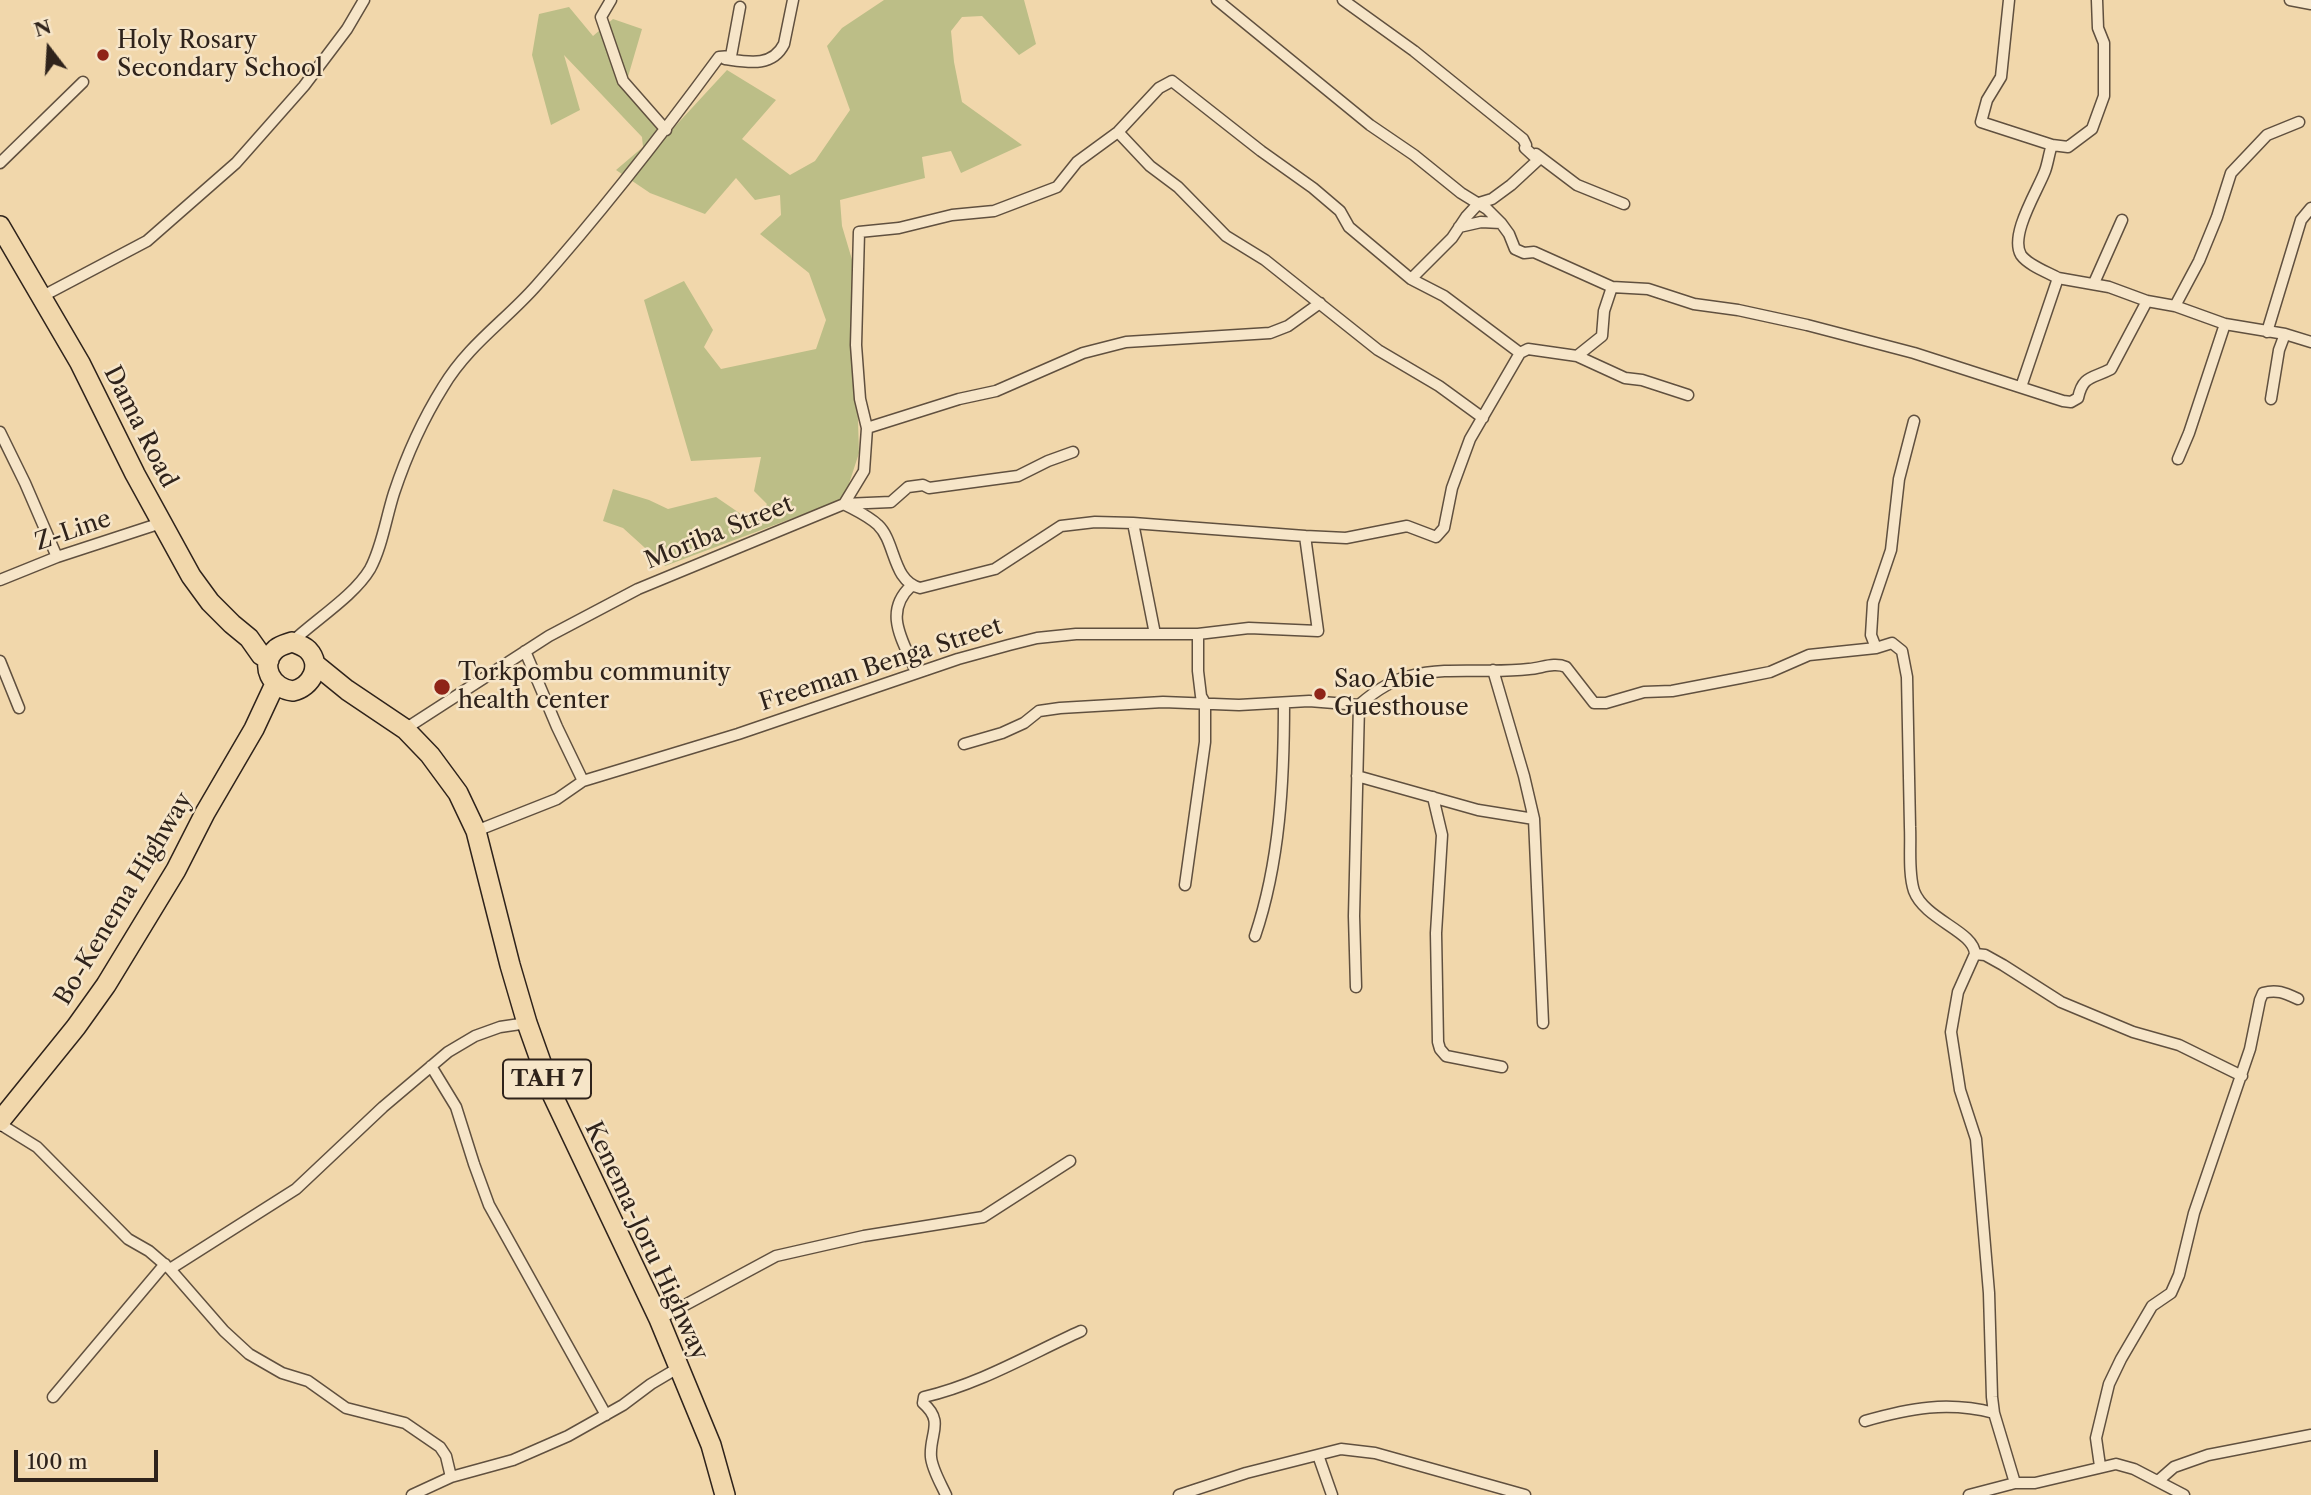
<!DOCTYPE html>
<html>
<head>
<meta charset="utf-8">
<style>
	body { margin:0 }
	#map { position:relative; width:2311px; height:1495px; overflow:hidden; background:#f1d7ab; font-family:"Libre Caslon Text",serif }
	canvas { display:block }
	.north { position:absolute; left:14px; top:14px; width:70px; height:70px; -webkit-text-stroke:5px #f6e5c8; paint-order:stroke; rotate:343deg; font-size:19px; font-weight:700; line-height:28px; text-align:center; color:#2f231b }
	.north::after { content:''; display:block; margin:auto; width:24px; height:32px; background:#2f231b; clip-path:polygon(50% 0,100% 100%,50% 72%,0 100%) }
	.scale { position:absolute; left:14px; top:1450px; width:144px; height:32px; box-sizing:border-box; border:4px solid #2f231b; border-top:0; padding-left:9px; font-size:21px; line-height:24px; white-space:nowrap; color:#2f231b; -webkit-text-stroke:5px #f6e5c8; paint-order:stroke }
</style>
</head>
<body>
<div id="map">
<canvas width="2311" height="1495"></canvas>
<div class="north">N</div>
<div class="scale">100 m</div>
</div>
<script>
const ctx = document.querySelector('canvas').getContext('2d');
ctx.lineJoin = 'round';
function fillPath(path, color) {
  ctx.fillStyle = color;
  ctx.fill(path, 'evenodd');
}
function strokePath(path, color, width, dash) {
  ctx.strokeStyle = color;
  ctx.lineWidth = width;
  ctx.lineCap = dash ? 'butt' : 'round';
  ctx.setLineDash(dash || []);
  ctx.stroke(path);
}
function write(font, color, halo, rows, align = 'center') {
  ctx.font = font + ' "Libre Caslon Text",serif';
  ctx.lineWidth = 5;
  ctx.setLineDash([]);
  ctx.textBaseline = 'middle';
  ctx.strokeStyle = halo;
  ctx.fillStyle = color;
  for (const [text, x, y, turn = 0] of rows) {
    ctx.save();
    ctx.translate(x, y);
    ctx.rotate((+turn || 0) * Math.PI / 180);
    ctx.textAlign = isNaN(turn) ? turn : align;
    if (halo) ctx.strokeText(text, 0, 0);
    ctx.fillText(text, 0, 0);
    ctx.restore();
  }
}
fillPath(new Path2D(`
	M884,0h140l12,44 -17,11 -37,-39 -20,1 -11,14 3,31 8,40 60,43 -61,28 -10,-22 -29,6 3,21 -85,22 2,26 11,37 6,190 -15,46 -179,67 -42,-38 -20,-7 10,-32 36,11 19,9 48,-12 38,26 13,-19 -13,-13 7,-34 -70,4 -47,-161 40,-19 29,49 -9,17 17,22 95,-20 10,-29 -17,-47 -49,-39 21,-19 -1,-20 -25,5 -19,-22 -31,36 -55,-21 -34,-23 27,-23 -1,-10 -78,-82 16,55 -29,15 -19,-70 7,-41 30,-7 24,29 20,-17 29,10 -17,58 42,48 60,-65 49,30 -34,39 48,36 25,-14 35,-51 -23,-64 15,-18z`), '#bcbe87');
const minor = new Path2D(`
	M611,0l-10,17 22,64 43,49
	M1217,0l153,125 44,30 47,38 26,16 14,14 8,11 6,15 9,4 10,-1 78,35 36,2 46,15 44,6 69,15 107,28 149,48 8,1 7,-4c5,-23 14,-19 33,-29l36,-68
	M1343,0l71,51 109,88 3,6 -1,3 13,12 -27,25 -19,14 -13,4 -13,14 -14,21 -41,41
	M2009,0l-8,77 -14,23 -6,22 71,23 16,2 24,-18 12,-33v-53l-6,-15 -1,-28
	M2290,0l21,4
	M725,59c22,3 47,9 59,-15l9,-44
	M1118,132l32,34 28,21 48,49 39,24 113,90 61,36 44,32
	M2052,145c-3,8 -4,18 -7,26 -7,19 -36,64 -24,84 7,10 26,17 37,23
	M1536,154l41,31 47,19
	M0,163l83,-81
	M1459,227l22,-5 20,1
	M2094,283l28,-63
	M41,297l106,-56 89,-78 68,-77 43,-57 17,-29
	M2175,306l24,-45 18,-44 14,-44 36,-38 32,-13
	M2267,332l34,-112 10,-12
	M1577,356l25,-20 2,-25 8,-24
	M2021,387l37,-109 51,9 38,14 28,5 50,18 60,10 26,8
	M2271,399l8,-49 6,-16
	M867,428l92,-29 37,-8 87,-38 43,-11 144,-9 18,-7 32,-23
	M0,432l25,51 32,74
	M2178,459l11,-26 36,-109
	M844,504l20,-33 3,-43 -7,-29 -4,-54 3,-113 40,-4 53,-13 42,-4 63,-24 20,-25 41,-30 41,-44 13,-7 89,70 52,37 27,23 9,16 62,52 33,17 76,57 8,-4 49,7 48,22 17,2 46,15
	M1133,523l22,111
	M1305,536l41,2 61,-12 29,11 8,-9 8,-40 18,-49 50,-86
	M0,580l57,-23 104,-34
	M911,586c-29,27 -7,56 5,86
	M292,642c23,-22 62,-46 78,-73 12,-22 16,-51 24,-76 12,-36 29,-74 49,-106 25,-42 62,-66 93,-101 65,-73 125,-150 183,-229l12,-1 9,-49
	M1876,648l-5,-13 2,-32 18,-53 8,-71 15,-58
	M525,651l32,76 26,54
	M0,661l19,47
	M1493,670l31,106 10,43 9,204
	M405,729l144,-93 89,-47 206,-85 47,-2 17,-15 15,-2 6,3 89,-12 30,-15 25,-9
	M964,744l38,-11 22,-10 15,-12 21,-3 103,-6 76,3 70,-4 50,4c15,-13 32,-25 51,-29 39,-10 80,-2 119,-7 13,-1 25,-7 37,-2l28,36h12l38,-11 28,-1 68,-13 30,-6 39,-17 67,-7 16,-5 10,8 5,26c1,50 2,100 3,150 1,20 -2,46 4,64 11,29 60,40 61,63l-17,38 -7,40 9,58 16,49 13,154 3,104 2,16 21,70
	M1357,776l121,34 56,9
	M1433,797l9,38 -6,98 2,109 2,7 6,7 56,11
	M476,831l81,-32 26,-18 155,-47 220,-75 51,-14 28,-7 39,-4h122l51,-6 69,3 -13,-95 -172,-13 -38,-1 -34,4 -66,43 -75,19c-28,-7 -24,-46 -42,-63 -9,-9 -23,-15 -34,-21
	M1185,885l20,-143v-39l-4,-7 -3,-25v-37
	M1255,936c25,-74 29,-155 29,-233
	M1975,954l10,1 18,10 58,37 72,30 46,13 63,31
	M1356,987l-2,-71 5,-211
	M431,1066l25,41 18,57 15,41 117,210
	M0,1124l37,23 91,92 21,12 21,18 126,-80 87,-82 65,-55 27,-16 25,-9 27,-4
	M170,1269l54,62 25,23 33,19 26,8 38,27 59,15 35,24 6,9 5,21
	M659,1319l117,-63 88,-20 119,-19 87,-56
	M53,1397l112,-133
	M1865,1421c45,-13 83,-20 129,-8
	M1318,1455l14,40
	M2100,1466l-4,-28 13,-54 12,-25 31,-53 19,-13 8,-18 15,-62 56,-164 10,-49 3,-7c14,-4 22,0 35,6
	M2158,1481l16,-14 34,-12 103,-20
	M412,1495l39,-18 62,-17 55,-24 55,-31 28,-21 27,-16
	M946,1495c-5,-11 -14,-26 -15,-38 -2,-23 14,-35 -8,-54l1,-6c56,-13 106,-43 157,-66
	M1179,1495l67,-22 95,-24 34,4 150,42
	M1969,1495l46,-12h20l81,-19 18,5 50,26`);
const trunk = new Path2D(`
	M0,226l80,137 55,111 56,102 19,26 22,22 17,14 12,17 8,5
	M292,642c6,2 12,4 16,8 15,16 3,37 -15,41 -21,-2 -35,-26 -17,-42 5,-4 11,-5 16,-7z
	M315,664l32,26 58,39 25,26 28,38 18,38 34,134 17,58 26,73 106,223 52,126 14,50
	M0,1121l76,-94 30,-42 70,-115 29,-57 49,-84 21,-45`);
strokePath(minor, '#60503f', 13);
strokePath(trunk, '#2f231b', 22);
strokePath(minor, '#f6e5c8', 10);
strokePath(trunk, '#f1d7ab', 19);
for (const [x, y, r, color] of [
	[103,55,7,"#8f2418"],
	[442,687,9,"#8f2418"],
	[1320,694,7,"#8f2418"]
]) {
  const dot = new Path2D();
  dot.arc(x, y, r, 0, 2 * Math.PI);
  ctx.fillStyle = color;
  ctx.fill(dot);
  strokePath(dot, '#f6e5c8', 2.5);
}
for (const [x, y, w] of [
	[547,1079,88]
]) {
  const box = new Path2D();
  box.roundRect(x - w / 2, y - 19.5, w, 39, 5);
  ctx.fillStyle = '#f6e5c8';
  ctx.fill(box);
  strokePath(box, '#2f231b', 2);
}
write('bold 23px', '#2f231b', null, [
	["TAH 7",547,1079]
]);
write('24px', '#2f231b', '#f6e5c8', [
	["Holy Rosary",117,41],
	["Secondary School",117,69],
	["Torkpombu community",458,673],
	["health center",458,701],
	["Sao Abie",1334,680],
	["Guesthouse",1334,708]
], 'left');
write('24px', '#2f231b', '#f6e5c8', [
	["Dama Road",140,427,63],
	["Z-Line",73,531,-19],
	["Moriba Street",719,533,-22],
	["Freeman Benga Street",881,665,-18],
	["Bo-Kenema Highway",124,899,-59],
	["Kenema-Joru Highway",646,1241,65]
]);
</script>
</body>
</html>
